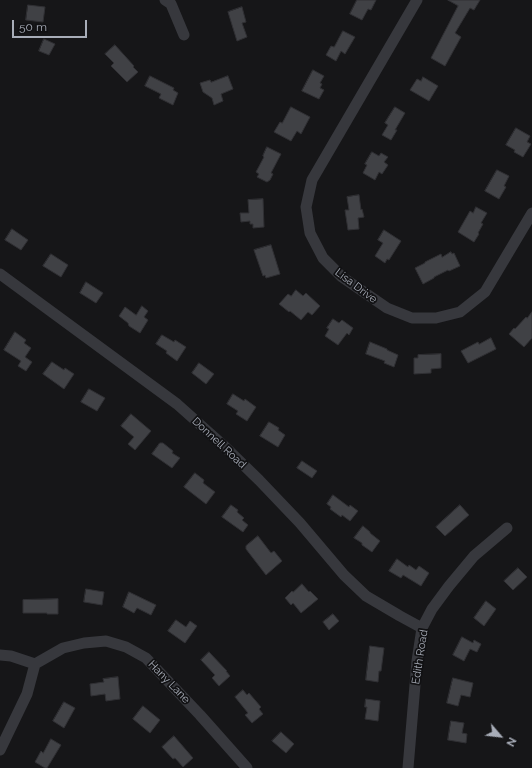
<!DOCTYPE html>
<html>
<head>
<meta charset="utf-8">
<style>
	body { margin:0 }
	#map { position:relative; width:532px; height:768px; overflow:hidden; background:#161618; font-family:Raleway,sans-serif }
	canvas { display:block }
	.north { position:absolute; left:480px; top:716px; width:40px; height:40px; -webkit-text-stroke:3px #111113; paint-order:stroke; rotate:118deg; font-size:11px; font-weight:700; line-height:16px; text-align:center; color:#a8adb8 }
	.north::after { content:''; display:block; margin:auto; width:14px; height:18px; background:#a8adb8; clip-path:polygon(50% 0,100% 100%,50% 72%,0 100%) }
	.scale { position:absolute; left:12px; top:20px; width:75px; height:18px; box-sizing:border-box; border:2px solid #a8adb8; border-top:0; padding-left:5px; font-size:12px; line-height:14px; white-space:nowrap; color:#a8adb8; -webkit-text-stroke:3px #111113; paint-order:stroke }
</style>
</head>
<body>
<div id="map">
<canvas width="532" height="768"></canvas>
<div class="north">N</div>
<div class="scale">50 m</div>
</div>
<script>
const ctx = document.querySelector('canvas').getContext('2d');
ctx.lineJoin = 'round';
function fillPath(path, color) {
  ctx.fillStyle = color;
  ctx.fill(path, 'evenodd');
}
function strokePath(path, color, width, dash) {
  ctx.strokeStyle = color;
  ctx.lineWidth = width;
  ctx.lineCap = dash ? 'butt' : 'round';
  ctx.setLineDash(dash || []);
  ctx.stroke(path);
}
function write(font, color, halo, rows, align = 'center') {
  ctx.font = font + ' Raleway,sans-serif';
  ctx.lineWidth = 3.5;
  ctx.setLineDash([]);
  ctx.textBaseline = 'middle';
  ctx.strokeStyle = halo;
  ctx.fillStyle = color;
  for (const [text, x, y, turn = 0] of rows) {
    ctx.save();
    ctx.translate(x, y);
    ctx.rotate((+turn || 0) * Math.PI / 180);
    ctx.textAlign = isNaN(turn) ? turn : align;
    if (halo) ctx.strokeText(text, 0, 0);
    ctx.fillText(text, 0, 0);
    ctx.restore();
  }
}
const building = new Path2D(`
	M357,0h19l-5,10 -3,-1 -6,11 -12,-6z
	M448,0h32l-6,10 -4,-2 -15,25 6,4 -16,29 -14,-8 27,-52z
	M28,5l17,2 -2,15 -17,-2z
	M242,7l4,15 -4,1 5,14 -10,4 -9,-29z
	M343,31l12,6 -10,17 -4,-3 -5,10 -10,-6 5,-9 3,1z
	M44,39l11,5 -6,11 -10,-4z
	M115,45l19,21 -1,1 5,5 -11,10 -16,-16 3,-3 -9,-9z
	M313,70l11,6 -4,7 2,1 -2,4 4,2 -5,9 -17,-8z
	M150,76l24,12 -1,2 5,3 -5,12 -14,-7 2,-4 -16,-8z
	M228,76l5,13 -12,5 2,7 -9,4 -2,-7 -9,-6 -3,-9 10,-3 1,2z
	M423,77l15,9 -9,15 -19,-11 7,-11 4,2z
	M291,107l19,10 -9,17 -4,-3 -6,10 -17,-9 6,-10 2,1z
	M395,107l10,6 -10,17h2l-6,10 -9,-5 6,-10 -3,-2z
	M516,128l14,8 -3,6 4,2 -8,13 -9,-5 1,-2 -9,-5z
	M267,147l14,7 -10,19 2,1 -3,6 -3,2 -10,-5 2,-3 -3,-2 8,-15 -1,-1z
	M372,152l7,4 2,-3 7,4 -4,5 4,3 -6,9 -3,-2 -4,8 -12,-7 4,-8 -2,-1z
	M497,170l12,6 -5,10 2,1 -7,12 -14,-8z
	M359,195l2,15 1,-1 2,8 -6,1 1,11 -11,1 -3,-20h4l-2,-13z
	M263,199l1,28 -11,1v-4h-3v-3l-9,1 -1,-9h9l-1,-13z
	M476,207l11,6 -6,10 2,1 -5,9 1,1 -5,8 -16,-10 12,-21 3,2z
	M12,229l16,11 -7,10 -16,-10z
	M384,230l17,11 -12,19 -2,-1 -2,4 -10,-7 8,-13 -5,-3z
	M271,245l9,29 -14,4 -1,-3 -2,1 -9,-26z
	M451,252l1,2 2,-1 6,13 -11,5 -1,-1 -14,7v1l-11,6 -8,-16 10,-5v-1l16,-8 1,3z
	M51,254l17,11 -7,12 -18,-11z
	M86,282l17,11 -7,10 -16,-10z
	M296,290l7,6 3,-3 14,13 -8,9 -4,-3 -7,8 -11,-9 -1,1 -10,-8 9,-10 3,2z
	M142,306l6,5 -4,6 4,3 -8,13 -11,-7 -1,-3 -9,-7 6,-9 11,8z
	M532,312v26l-8,9 -15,-13 5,-6 1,1 11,-12 1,1z
	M333,319l6,4 3,-3 11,8 -4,7 -2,-2 -9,12 -13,-9 4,-7 -2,-1z
	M15,332l11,8 -2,3 7,5 -6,9 7,5 -6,9 -8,-5 3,-5 -17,-11z
	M162,335l12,7 1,-2 11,7 -9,14 -11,-8 1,-2 -11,-7z
	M491,338l5,11 -28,14 -7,-12 17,-9 1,2z
	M370,342l17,7v1l11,5 -4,12 -10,-4 1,-2 -19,-7z
	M441,354v14l-10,1v4l-17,1v-16h4v-3z
	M52,362l12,8 1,-2 9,6 -10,15 -21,-15z
	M199,363l15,11 -8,10 -14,-11z
	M89,389l16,9 -8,13 -16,-9z
	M233,394l11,7 1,-2 11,8 -9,14 -11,-7 2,-3 -11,-7z
	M131,414l20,17 -16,19 -7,-6 6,-7 -13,-11z
	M269,422l10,6 -1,2 7,5 -7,12 -18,-11z
	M160,443h3l10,8 -1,2 8,5 -8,10 -20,-14z
	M302,461l15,10 -5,7 -15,-10z
	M195,473l9,7 -1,3 12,9 -9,12 -22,-17z
	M333,495l16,12 1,-2 8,6 -8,10 -8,-6 -1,2 -11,-8 1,-2 -4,-3z
	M231,505l7,5 -1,2 7,6 -2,2 6,5 -5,7 -21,-15z
	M460,505l9,10 -24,21 -9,-9z
	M363,526l7,6v1l10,8 -8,11 -10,-7v-2l-8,-5z
	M258,536l13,17 3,-2 8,10 -16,14 -20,-26v-3z
	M397,559l11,8 1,-2 7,5 3,-4 10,7 -8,13 -18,-11 -2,3 -12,-7z
	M518,568l9,9 -14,13 -9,-9z
	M302,584l7,8 1,-1 8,8 -17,14 -8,-10 -2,2 -6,-7 7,-7 1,1z
	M86,589l18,3 -2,13 -18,-3z
	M129,592l27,13 -5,10 -14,-7 -3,5 -11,-6z
	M58,599v15h-11v-1h-24v-13z
	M486,601l10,8 -12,17 -10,-8z
	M333,614l6,7 -10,9 -6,-8z
	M176,620l10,7 4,-6 7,5 -12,17 -17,-12z
	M462,637l11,6 1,-3 7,4 -4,8 -7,-3 -6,12 -11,-6z
	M370,646l14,2 -3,23h-2l-1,11 -12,-2z
	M209,652l18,19h-1l4,5 -11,10 -7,-8 3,-3 -14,-15z
	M118,677l2,22 -14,2 -1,-7 -14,2 -1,-12 14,-2 -1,-3z
	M453,678l20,5 -3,14 -9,-2 -3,11 -11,-3z
	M243,690l4,5 2,-2 12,14 -2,2 4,5 -11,9 -7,-8 3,-2 -13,-16z
	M366,699l14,2 -2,20 -13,-2 2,-12h-2z
	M64,702l11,6 -11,20 -11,-7z
	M143,706l17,14 -10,13 -17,-14z
	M451,721l13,2 -2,10 5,1 -1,9 -18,-3z
	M281,732l13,12 -8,9 -14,-12z
	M174,736l19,22 -10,9 -8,-9 -2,1 -11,-12z
	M51,739l10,6 -14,23h-2l-10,-6 6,-11 2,2z`);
fillPath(building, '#404145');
strokePath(building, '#303034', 1);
strokePath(new Path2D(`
	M165,0l6,4 13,31
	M417,0l-105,180 -6,27 4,26 13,25 19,19 45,31 25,10h24l24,-6 25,-20 47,-79
	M0,274l177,130 46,41 36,35 41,43 44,52 22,21 34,20 22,12
	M0,655l11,1 24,8 28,-16 21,-5 22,-2 20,6 20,11 54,57 47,53
	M0,750l27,-56 8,-30
	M408,768l9,-107 5,-33 10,-19 17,-23 25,-30 33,-28`), '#37383d', 11);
write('11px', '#a8adb8', '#111113', [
	["Lisa Drive",356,286,37],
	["Donnell Road",219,443,43],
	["Edith Road",420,657,-81],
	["Hany Lane",169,682,46]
]);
</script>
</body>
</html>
